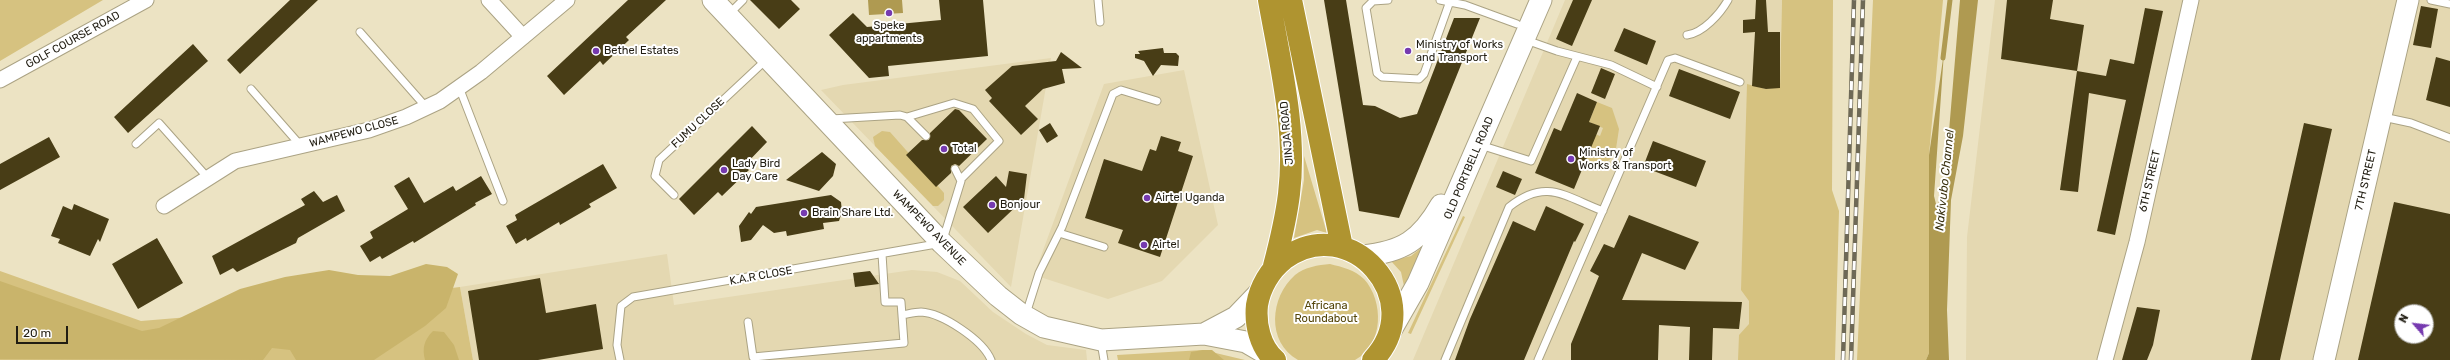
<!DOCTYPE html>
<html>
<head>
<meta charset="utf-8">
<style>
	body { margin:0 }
	#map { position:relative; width:2450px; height:360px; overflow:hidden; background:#ece3c3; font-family:Rubik,sans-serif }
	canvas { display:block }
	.north { position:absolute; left:2394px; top:304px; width:40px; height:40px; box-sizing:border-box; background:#fff; border:1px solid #a6a5a0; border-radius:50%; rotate:298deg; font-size:11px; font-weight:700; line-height:16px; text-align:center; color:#211d12 }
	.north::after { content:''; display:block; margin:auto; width:14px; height:18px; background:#763ab0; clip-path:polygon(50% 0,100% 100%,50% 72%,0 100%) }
	.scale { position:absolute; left:16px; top:326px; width:52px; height:18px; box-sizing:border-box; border:2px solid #211d12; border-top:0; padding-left:5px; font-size:12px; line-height:14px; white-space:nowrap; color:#211d12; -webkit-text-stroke:3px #fff; paint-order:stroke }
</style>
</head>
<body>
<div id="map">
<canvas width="2450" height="360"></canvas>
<div class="north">N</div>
<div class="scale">20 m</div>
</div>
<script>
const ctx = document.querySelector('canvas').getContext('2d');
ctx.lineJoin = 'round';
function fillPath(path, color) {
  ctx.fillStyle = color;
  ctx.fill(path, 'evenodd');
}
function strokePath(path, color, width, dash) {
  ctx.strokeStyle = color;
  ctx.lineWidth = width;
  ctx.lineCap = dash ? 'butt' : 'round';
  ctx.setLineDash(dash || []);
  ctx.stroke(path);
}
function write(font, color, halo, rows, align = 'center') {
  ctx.font = font + ' Rubik,sans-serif';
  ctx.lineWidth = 4;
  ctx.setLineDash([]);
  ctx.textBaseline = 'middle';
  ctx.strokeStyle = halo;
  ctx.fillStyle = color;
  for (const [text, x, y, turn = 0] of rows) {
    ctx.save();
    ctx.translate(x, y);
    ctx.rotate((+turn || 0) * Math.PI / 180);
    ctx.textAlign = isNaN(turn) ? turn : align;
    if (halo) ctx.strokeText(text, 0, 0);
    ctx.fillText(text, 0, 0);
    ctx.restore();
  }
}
fillPath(new Path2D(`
	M1565,0h217l-2,88 3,272h-370z
	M1995,0h455v360h-484l1,-123zM2402,312h24v24h-24z
	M1051,58l-40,229 -190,-197 22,-5z
	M1184,70l34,155 -56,56 -54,18 -74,-24 70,-191z
	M667,254l7,51 238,-35 25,2 23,9 33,31 33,22 21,11 39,5 1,10h-614l-13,-73z`), '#e4d8b1');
fillPath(new Path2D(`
	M0,0h103l-103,61z
	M1782,0h51l-1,190 7,21 -4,149h-97l1,-25 10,-11v-23l-8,-11 6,-206 19,5 14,-2z
	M1873,0h70l-14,155v198l-3,7h-69z
	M1597,102l15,6 7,21 -4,26 -13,11 -19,1 6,-15 -8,-4 7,-17 12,5 3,-8 -14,-6z
	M882,131l8,1 54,61v7l-6,6h-5l-58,-60 -2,-9z
	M1304,156l23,77 -10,-3 -23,8 10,-58z
	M1463,216l2,1 -54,117 -3,-1z
	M1426,244l-22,42 -3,-14 -10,-11 20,-5z
	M1330,264c12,3 25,6 34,15 20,22 20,66 -9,81h-57c-32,-18 -28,-63 -3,-85 10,-8 23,-10 35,-11z
	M0,271l141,50 108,-9 211,-25 13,73h-473z
	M1203,350l42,10h-127l-1,-5z`), '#d6c280');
fillPath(new Path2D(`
	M426,264l21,3 11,7 -12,34 -21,18 -51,34h-78l-6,-10 -18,-2 -9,12 -263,-1v-78l142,50 17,-3 81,-39 45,-12 44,-7 29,5 32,1z
	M433,331l11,1 10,13 5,15h-34c-3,-12 -1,-20 8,-29z
	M1203,350h9l12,10h-35l2,-8z`), '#c9b46b');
fillPath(new Path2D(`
	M868,0h34l1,13 -34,2z
	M1960,0h18l-15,136 -12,64 -4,110 2,50h-23l3,-7v-198l15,-103 -10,144 3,12 8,-29z`), '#af9a51');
strokePath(new Path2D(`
	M1943,58l7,-58`), '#af9a51', 5);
fillPath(new Path2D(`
	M290,0h28l-78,74 -13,-14z
	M628,0h38l-40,37 3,3 -26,25 -3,-4 -36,34 -17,-19z
	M750,0h41l9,9 -21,20z
	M939,0h44l5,56 -100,10 1,10 -20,2 -40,-43 24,-22 14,14 74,-7z
	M1324,0h22l17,105 12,1 25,12 17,-4 37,-96h26l-81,200 -40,-7z
	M1573,0h19l-20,46 -16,-7z
	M1756,0h10l2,32h12v56l-14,1 -14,-3 3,-54 -12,1v-13l12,-1z
	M2007,0h46l-3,19 34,6 -7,46 -76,-12z
	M2421,6l17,3 -7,39 -18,-3z
	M2145,8l18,3 -48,224 -18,-4 29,-131 -37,-7 -11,99 -18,-2 17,-119 29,5 4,-17 24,5z
	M1624,28l32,13 -9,24 -33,-14z
	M193,44l15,17 -80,72 -14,-16z
	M1163,48l1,5h12l3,3 -1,10 -17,-1 -8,11 -9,-15 -9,-3v-4h5l-2,-3z
	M1061,52l21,16 -20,1 3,14 -22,6 -18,17 13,13 -17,16 -32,-34 3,-3 -7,-8 27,-24 44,-5z
	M2436,57l14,4v46l-24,-7z
	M1601,68l14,6 -10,25 -14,-6z
	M1679,69l61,23 -10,27 -61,-23z
	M1577,93l20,9 -8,20 11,4 -26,63 -39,-16 19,-45 7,3z
	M955,109l4,1 28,29 -28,27 -4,-2 -4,2v7l-15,14 -30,-32 16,-15h7l1,-7z
	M1050,123l8,13 -11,7 -8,-13z
	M2304,123l28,6 -52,231h-29z
	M752,126l15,16 -23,24 5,4 -27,26 -4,-4 -24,23 -15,-16z
	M1161,136l20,6 -3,9 15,5 -33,101 -42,-14 5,-13 -38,-12 19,-59 38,12 8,-22 6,2z
	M49,137l11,20 -60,33v-26z
	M1653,141l53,20 -10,26 -53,-20z
	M822,152l14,12 -3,12 -14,15 -33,-11z
	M603,164l14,24 -28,16 2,3 -31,18 -1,-3 -32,19 -1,-3 -10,6 -10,-18 11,-6 -2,-5z
	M1009,171l18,3 -3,25 -36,34 -25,-26 33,-31 10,11z
	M1503,171l19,8 -7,16 -19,-8z
	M481,176l11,18 -17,9 1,2 -62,38 -1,-2 -31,18 -2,-3 -10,6 -10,-16 13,-8 -3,-6 38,-23 -14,-23 15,-9 15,26 29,-17 3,5z
	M314,191l9,11 14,-7 8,16 -47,27 -2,5 -59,29 -4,-4 -13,7 -8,-19 93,-51 -4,-6z
	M831,195l10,7 1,10 -3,9 -16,2 1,6 -37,7 -1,-5 -12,2 -11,-8 -12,15 -10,2 -2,-16 10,-14 2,2 5,-7z
	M2394,202l56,12v146h-92zM2402,312h24v24h-24z
	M74,204l35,15 -9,23 -2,-3 -8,17 -32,-13 2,-4 -9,-3 12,-30 9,4z
	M1546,206l38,18 -9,18 -1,-1 -50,119h-69l15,-41 43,-98 22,10z
	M1629,215l70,27 -14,28 -43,-17 -20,47 120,2 -3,27 -26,-1 -1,32h-23l1,-33 -31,-2 -1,35h-87v-16l28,-68 -9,-5 14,-27 10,4z
	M157,238l26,45 -45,26 -26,-45z
	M870,271l9,13 -24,3 -2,-14z
	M540,278l6,35 50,-9 7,45 -65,11h-59l-11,-69z
	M2137,307l23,3 -7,35 -6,15h-25z`), '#483d16');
const lane = new Path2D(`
	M1098,0l2,22
	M1388,0l-15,1 -7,7 11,65 5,4 37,2 5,-5 26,-73
	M1440,0l25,5 52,19
	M2431,0l19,4
	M729,14l14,-14
	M360,32l66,75
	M1687,35c16,-2 33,-21 41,-35
	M1526,40l31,11 54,14 46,22
	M459,87l44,114
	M251,89l50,57
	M907,117l47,-14 19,6 26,32 -38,38
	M2383,117l28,6 39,15
	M831,119l69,-4 7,2 19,19
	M136,144l23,-21 49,55
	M1480,145l51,16 46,-104
	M674,195l-19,-19 4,-16 108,-101
	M1059,233l45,14
	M1026,314l13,-41 23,-46 51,-133 8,-4 36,11
	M902,315c6,-1 13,-3 19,-3 21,1 62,28 70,48
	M748,322l5,35 151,-14 -3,-41h-16l-3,-48
	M1101,342l3,18
	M620,360l-3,-15 4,-39 12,-9 309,-54 19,-62 -6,-12
	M1445,360l64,-153c37,-29 55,-11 94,4
	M1538,360l130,-300 7,-2 65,24`);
const street = new Path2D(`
	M489,0l34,37
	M0,80l146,-80
	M164,206l71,-45 134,-31 37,-13 34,-16 41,-29 86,-72
	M2105,360l32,-118 54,-242`);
const secondary = new Path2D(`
	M713,0l229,243 56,53 23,18 23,13 57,13 103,-6 42,8 24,14
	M1362,256c41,-4 59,-16 79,-51
	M1390,332l28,-49 123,-283
	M1204,334l32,-17 23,-24
	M2324,360l84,-360`);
const highway = new Path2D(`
	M1269,0c11,63 28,130 20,194 -3,25 -9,49 -15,72
	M1291,0l51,247
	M1275,360c-15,-13 -20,-36 -18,-55 3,-18 13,-35 27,-46 66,-49 146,41 89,101`);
strokePath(lane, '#aba384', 9);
strokePath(street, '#aba384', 17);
strokePath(secondary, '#aba384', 23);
strokePath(highway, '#fff', 24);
strokePath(lane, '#fff', 7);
strokePath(street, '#fff', 15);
strokePath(secondary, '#fff', 21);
strokePath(highway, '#af9430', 22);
const rail = new Path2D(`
	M1843,360l11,-360
	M1851,360l12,-360`);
strokePath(rail, '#6e6956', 4.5);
strokePath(rail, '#fff', 3, [9]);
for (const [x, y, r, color] of [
	[889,13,4,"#763ab0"],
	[596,51,4,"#763ab0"],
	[1408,51,4,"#763ab0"],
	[944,149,4,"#763ab0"],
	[1571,159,4,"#763ab0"],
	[724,170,4,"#763ab0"],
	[1147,198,4,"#763ab0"],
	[992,205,4,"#763ab0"],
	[804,213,4,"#763ab0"],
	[1144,245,4,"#763ab0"]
]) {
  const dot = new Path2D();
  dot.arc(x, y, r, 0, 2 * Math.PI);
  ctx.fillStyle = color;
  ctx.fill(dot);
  strokePath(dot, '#fff', 1.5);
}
write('11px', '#211d12', '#fff', [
	["Speke",889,26,"center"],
	["appartments",889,39,"center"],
	["Ministry of Works",1416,45],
	["and Transport",1416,58],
	["Bethel Estates",604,51],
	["Total",952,149],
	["Ministry of",1579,153],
	["Works & Transport",1579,166],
	["Lady Bird",732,164],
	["Day Care",732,177],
	["Airtel Uganda",1155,198],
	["Bonjour",1000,205],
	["Brain Share Ltd.",812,213],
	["Airtel",1152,245]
], 'left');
write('11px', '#211d12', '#fff', [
	["GOLF COURSE ROAD",73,40,-29],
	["FUMU CLOSE",698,123,-43],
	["WAMPEWO CLOSE",354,132,-15],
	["JINJA ROAD",1287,133,-95],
	["OLD PORTBELL ROAD",1469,168,-67],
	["7TH STREET",2366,180,-77],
	["6TH STREET",2150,181,-77],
	["WAMPEWO AVENUE",929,228,46],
	["K.A.R CLOSE",761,276,-10]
]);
write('11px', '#534408', '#fff', [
	["Africana",1326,306],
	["Roundabout",1326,319]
]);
write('italic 12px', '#3a3110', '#fff', [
	["Nakivubo Channel",1945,180,-84]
]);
</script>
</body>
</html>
